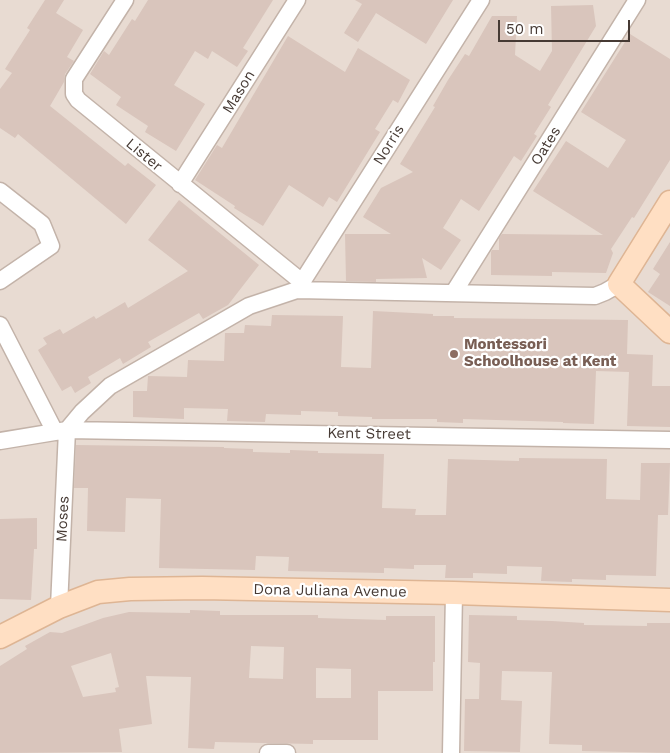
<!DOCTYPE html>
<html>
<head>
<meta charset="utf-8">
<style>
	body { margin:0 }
	#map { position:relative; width:670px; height:753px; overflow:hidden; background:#f4ebe5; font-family:"Work Sans",sans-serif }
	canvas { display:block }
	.scale { position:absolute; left:498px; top:20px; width:132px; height:22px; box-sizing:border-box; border:2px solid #463a34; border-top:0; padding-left:6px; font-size:15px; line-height:18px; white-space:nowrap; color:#463a34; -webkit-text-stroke:4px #fff; paint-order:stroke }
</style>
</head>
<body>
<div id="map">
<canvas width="670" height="753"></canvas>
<div class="scale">50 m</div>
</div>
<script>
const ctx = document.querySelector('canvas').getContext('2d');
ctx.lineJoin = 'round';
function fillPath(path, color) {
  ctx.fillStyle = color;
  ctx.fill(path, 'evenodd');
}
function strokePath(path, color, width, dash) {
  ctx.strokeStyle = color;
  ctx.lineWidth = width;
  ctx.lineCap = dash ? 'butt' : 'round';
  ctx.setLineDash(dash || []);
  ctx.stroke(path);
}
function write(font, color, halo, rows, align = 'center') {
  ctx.font = font + ' "Work Sans",sans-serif';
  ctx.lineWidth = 4.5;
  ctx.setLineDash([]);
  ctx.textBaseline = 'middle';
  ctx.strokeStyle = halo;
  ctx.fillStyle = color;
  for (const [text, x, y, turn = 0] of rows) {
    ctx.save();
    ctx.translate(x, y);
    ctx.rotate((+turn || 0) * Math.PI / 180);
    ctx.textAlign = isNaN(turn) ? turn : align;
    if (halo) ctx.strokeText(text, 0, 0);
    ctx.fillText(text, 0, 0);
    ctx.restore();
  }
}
fillPath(new Path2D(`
	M0,0h670v753h-670z`), '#e8dbd2');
fillPath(new Path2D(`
	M45,0h19l-8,13 27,17 -16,27 7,4 -9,13 -1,8 -14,24 75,60 3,-3 28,22 -30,39 -108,-90 -3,4 -15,-10v-39l12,-16 -7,-4 25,-39 -3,-2z
	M148,0h125l-30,48 5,3 -11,16 -25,-16 -4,8 -13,-8 -21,34 31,19 -29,47 -31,-19 3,-6 -32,-21 5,-8 -31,-23 14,-23 5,4 23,-36 3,2z
	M355,0h98l-27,44 -50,-31 -18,29 -14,-9 18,-29z
	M593,5l3,21 -48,79 3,2 -17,27 3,2 -16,25 -7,-5 -35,55 -18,-12 -18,29 18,12 -20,30 -19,-12 5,20 -51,1v3l-30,-1 -1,-47h46l-28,-17 18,-29 32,-16 -13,-8 35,-57 -2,-1 15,-26 17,-26 4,2 23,-40h25l-2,39 25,16 12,-20 -1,-45z
	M630,34l40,25v101l-36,58 -2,-1 -21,32 2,4 -7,20 -54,-1v4l-61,-1v-23l1,-2h7v-12l3,-4 101,1 -70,-44 33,-50 42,27 18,-28 -45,-28z
	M288,36l57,36 13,-24 52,32 -12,23 -5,-3 -18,29 5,3 -43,70 -8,-5 -6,10 -34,-22 -26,41 -29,-18 1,-2 -40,-26 22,-35 5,3z
	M179,200l80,65 -31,40 -25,14 -4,-6 -51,29 3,5 -28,17 -3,-6 -32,19 3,6 -16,10 -4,-7 -9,5 -24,-41 9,-6 -4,-6 17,-9 3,5 31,-18 2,3 29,-17 3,6 60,-37 -40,-31z
	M670,242v64l-22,-14 12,-18 -7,-5z
	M373,311l60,3v2h21v2l174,2 -1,34 26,1 -1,31h18v41l-43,-1 2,-54 -33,-1 -2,53 -31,-1v-1l-100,-3v4l-26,-1v-3h-65v-2l-34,-1v-4l-37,-1v4l-35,-1 -1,8 -38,-1 1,-12 -44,-1v11l-51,-2v-26h14l1,-15 39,1 1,-17 36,1 1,-28h19l1,-8 26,1 1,-11 71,1 -2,51 30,1z
	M76,445l148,2v1l29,1v3l37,1v-3l28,1v2l66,1 -2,54 34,1 -1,6h31l2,-56 71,2v-3l88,1 -1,40 34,1 1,-37h29l-2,52h-10l-2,61 -50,-1v5l-34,-1v3l-31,-1 1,-14 -35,-1v8l-34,-1v5h-28l1,-13h-32v4l-30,-1v5l-96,-2 1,-14 -33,-1 -1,14 -96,-2 2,-69 -35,-1 -1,34 -38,-1 1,-43h-14z
	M37,518v31h-3l-3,51 -31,-1v-80z
	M190,610l30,1v4h98v3l68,2v-4h49v46h-2v29h-55v49h-65v4l-98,-2 -1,7 -26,-1 3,-71 -45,-1 6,48 -33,5 3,23 -122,1v-87l27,-17 -2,-3 25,-14 12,1 41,-15 26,-6 61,1zM251,646l33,1 -1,32 -34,-1zM111,653l8,34 -4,1 1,4 -33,5 -12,-31zM316,668l35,1v29h-35z
	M469,615l48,1v4l35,1 32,2v2l63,1v-3h23v130l-88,-2v-6l-33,-1 3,-72 -50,-1 -1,29 21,1 -2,51 -56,-1 1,-52h14l1,-36 -12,-1z`), '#d9c5bc');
const street = new Path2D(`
	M125,0l-51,79v15l4,6 224,182
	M180,184l117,-184
	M0,191l42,33 9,22 -51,35
	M297,290l184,-290
	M454,292l183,-292
	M0,325l55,107
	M67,430l15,-18 28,-26 139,-80 48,-16 298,6 10,-4 14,-8
	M0,441l67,-11 603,10
	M59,607l8,-177
	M268,753h19
	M451,753l3,-160`);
const secondary = new Path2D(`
	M670,202l-51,82 51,48
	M0,637l59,-30 39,-15 32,-3 72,-1 252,5 216,7`);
strokePath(street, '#c3b3a9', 19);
strokePath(secondary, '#deb594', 25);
strokePath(street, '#fff', 16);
strokePath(secondary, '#ffdfc3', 22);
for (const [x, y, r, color] of [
	[454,354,5,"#8d6e63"]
]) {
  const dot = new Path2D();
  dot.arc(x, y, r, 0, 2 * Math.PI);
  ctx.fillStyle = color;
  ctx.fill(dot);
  strokePath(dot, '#fff', 2);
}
write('15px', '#463a34', '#fff', [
	["Mason",239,92,-58],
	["Norris",389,145,-58],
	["Oates",546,146,-58],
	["Lister",144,155,40],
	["Kent Street",369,434,1],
	["Moses",63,519,-87],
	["Dona Juliana Avenue",330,591,1]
]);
write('bold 15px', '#785e54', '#fff', [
	["Montessori",464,345],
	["Schoolhouse at Kent",464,362]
], 'left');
</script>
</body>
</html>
